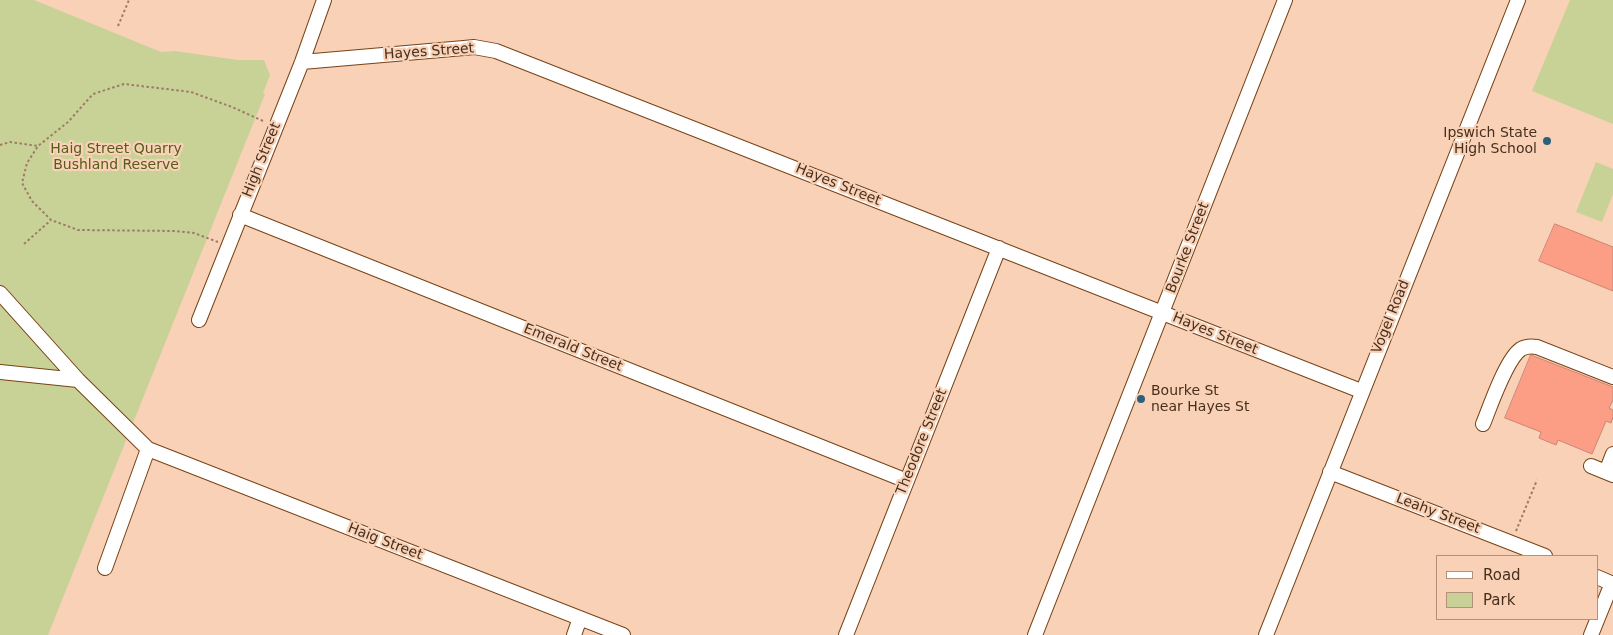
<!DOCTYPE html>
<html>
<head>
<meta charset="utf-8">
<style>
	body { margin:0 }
	#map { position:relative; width:1613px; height:635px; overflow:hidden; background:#f8d1b7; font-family:"DejaVu Sans",sans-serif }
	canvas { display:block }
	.legend { position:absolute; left:1436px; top:555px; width:162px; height:65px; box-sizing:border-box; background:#f8d1b7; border:1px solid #b29079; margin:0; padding:6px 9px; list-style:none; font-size:15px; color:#482f1d }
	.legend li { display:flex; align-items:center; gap:10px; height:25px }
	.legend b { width:25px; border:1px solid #b29079 }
</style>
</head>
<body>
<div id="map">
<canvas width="1613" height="635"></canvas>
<ul class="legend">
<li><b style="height:6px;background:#fff"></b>Road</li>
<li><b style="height:14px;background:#c9d296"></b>Park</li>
</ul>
</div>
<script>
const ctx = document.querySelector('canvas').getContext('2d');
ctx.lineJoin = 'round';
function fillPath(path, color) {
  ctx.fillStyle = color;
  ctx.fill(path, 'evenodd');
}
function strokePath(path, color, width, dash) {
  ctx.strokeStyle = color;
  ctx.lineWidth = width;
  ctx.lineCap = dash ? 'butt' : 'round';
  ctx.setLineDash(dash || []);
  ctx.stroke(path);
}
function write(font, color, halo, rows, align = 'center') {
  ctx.font = font + ' "DejaVu Sans",sans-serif';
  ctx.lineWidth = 4.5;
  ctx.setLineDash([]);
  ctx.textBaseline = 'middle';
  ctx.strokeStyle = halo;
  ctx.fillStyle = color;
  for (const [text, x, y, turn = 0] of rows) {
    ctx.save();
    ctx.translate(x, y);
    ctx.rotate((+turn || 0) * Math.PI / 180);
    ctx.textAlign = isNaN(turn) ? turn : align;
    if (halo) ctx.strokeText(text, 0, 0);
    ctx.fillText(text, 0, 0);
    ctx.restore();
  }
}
fillPath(new Path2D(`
	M0,0h34l127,52 14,-1 63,9h26l6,15 -7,18 2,1 -217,541h-48z
	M1570,0h43v124l-81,-33z
	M1596,162l17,7v25l-11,28 -26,-10z`), '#c9d296');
const building = new Path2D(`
	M1555,224l58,23v44l-74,-30z
	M1531,355l82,32v13l-4,8 4,2v7l-2,6 -5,-2 -14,33 -34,-14 -2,5 -17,-7 2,-6 -36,-14z`);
fillPath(building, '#fc9e85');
strokePath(building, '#cd8572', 1);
const minor = new Path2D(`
	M302,62l162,-14 10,-1 22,4 865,340
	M240,215l667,266
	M0,293l78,87 70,69 475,186
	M199,320l103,-258 22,-62
	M0,372l78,8
	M1483,424c7,-17 23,-65 38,-75 5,-3 10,-3 16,-2l76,30
	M1591,466l22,9
	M1330,472l215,84
	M1606,472l7,-18
	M105,568l43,-119
	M1597,577l16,7
	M574,635l6,-17
	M846,635l153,-387
	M1035,635l250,-635
	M1266,635l252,-635
	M1591,635l21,-52`);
strokePath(minor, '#794216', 16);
strokePath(new Path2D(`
	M118,26l11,-26
	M0,145l10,-3 28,4
	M218,242l-24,-9 -18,-2 -98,-1 -27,-10 -19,-19 -10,-18 5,-20 11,-17 30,-24 25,-28 31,-10 67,8 41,15 31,14
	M24,244l27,-24
	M1516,531l21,-51`), '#9c7c66', 2, [2.5, 2.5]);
strokePath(minor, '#fff', 14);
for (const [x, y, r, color] of [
	[1547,141,5,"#2c607c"],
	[1141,399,5,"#2c607c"]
]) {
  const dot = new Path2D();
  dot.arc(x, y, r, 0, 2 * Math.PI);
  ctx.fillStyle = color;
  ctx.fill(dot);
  strokePath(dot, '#f8d1b7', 2);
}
write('14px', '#482f1d', '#f8d1b7', [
	["Hayes Street",429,52,-4],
	["High Street",262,160,-68],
	["Hayes Street",838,185,22],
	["Bourke Street",1188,248,-69],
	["Vogel Road",1391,317,-68],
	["Hayes Street",1215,334,22],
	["Emerald Street",573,348,22],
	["Theodore Street",922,442,-68],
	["Leahy Street",1438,514,21],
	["Haig Street",385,542,21]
]);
write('14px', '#482f1d', '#f8d1b7', [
	["Ipswich State",1537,133],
	["High School",1537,149],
	["Bourke St",1151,391,"left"],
	["near Hayes St",1151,407,"left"]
], 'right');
write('14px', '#565d1b', '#f8d1b7', [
	["Haig Street Quarry",116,149],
	["Bushland Reserve",116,165]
]);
</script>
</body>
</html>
